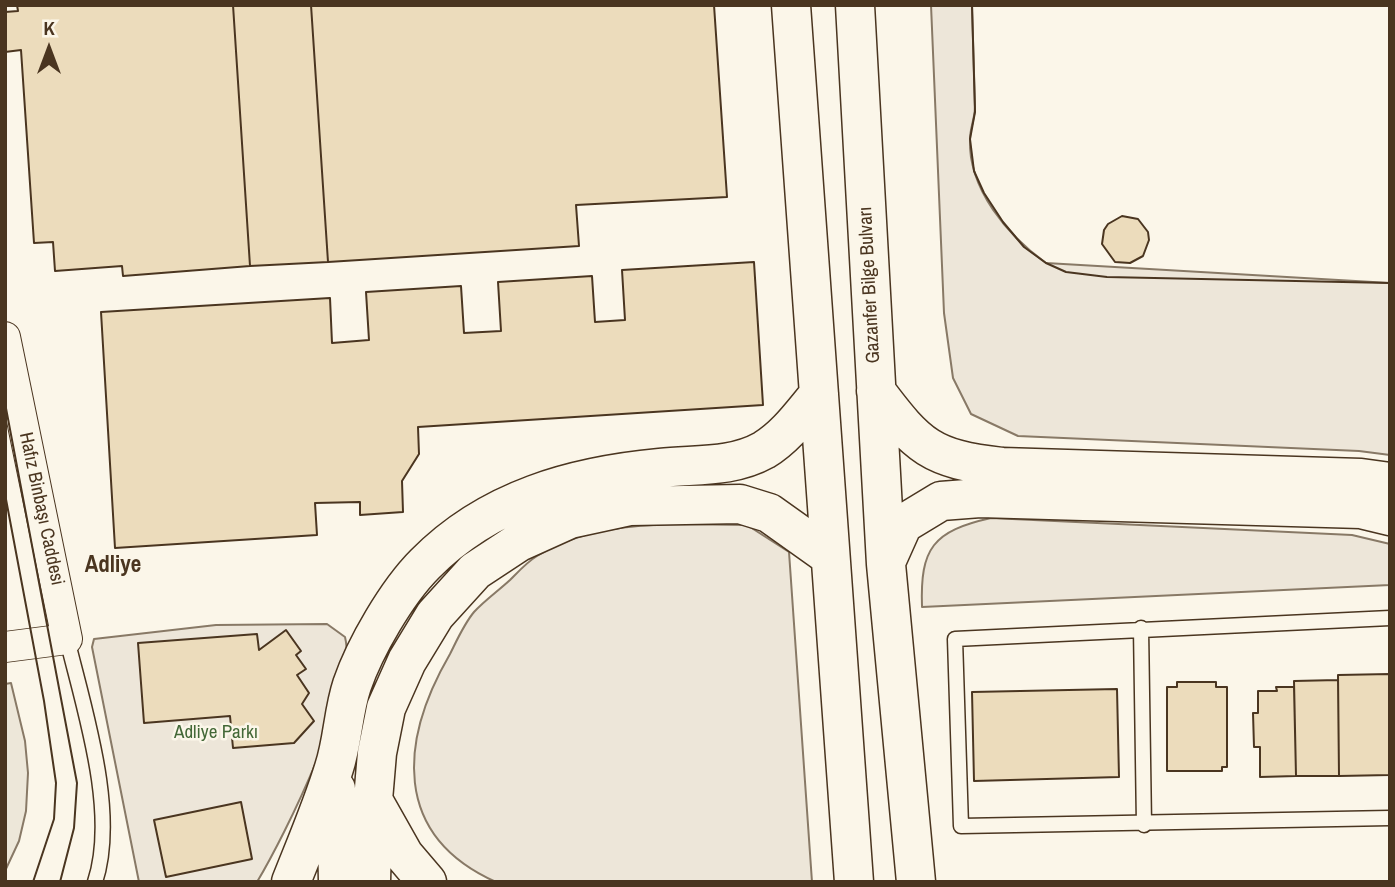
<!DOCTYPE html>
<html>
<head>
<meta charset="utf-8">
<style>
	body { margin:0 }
	#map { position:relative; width:1395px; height:887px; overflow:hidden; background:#fbf6e9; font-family:"Archivo Narrow",sans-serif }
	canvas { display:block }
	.frame { position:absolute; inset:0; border:7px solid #4a3520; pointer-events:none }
	.north { position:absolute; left:14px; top:14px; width:70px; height:70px; -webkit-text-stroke:5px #fbf6e9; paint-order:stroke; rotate:0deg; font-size:19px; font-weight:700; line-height:28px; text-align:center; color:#4a3520 }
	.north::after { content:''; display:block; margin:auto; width:24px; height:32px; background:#4a3520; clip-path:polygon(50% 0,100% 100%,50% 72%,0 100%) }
</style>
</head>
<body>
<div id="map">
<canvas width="1395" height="887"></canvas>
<div class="frame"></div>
<div class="north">K</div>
</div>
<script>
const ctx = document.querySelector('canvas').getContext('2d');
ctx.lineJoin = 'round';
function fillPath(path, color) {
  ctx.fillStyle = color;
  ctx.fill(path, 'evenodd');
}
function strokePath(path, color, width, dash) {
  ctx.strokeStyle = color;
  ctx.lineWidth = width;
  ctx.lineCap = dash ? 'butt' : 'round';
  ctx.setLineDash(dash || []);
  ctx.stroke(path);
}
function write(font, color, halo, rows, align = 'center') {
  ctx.font = font + ' "Archivo Narrow",sans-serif';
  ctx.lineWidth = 5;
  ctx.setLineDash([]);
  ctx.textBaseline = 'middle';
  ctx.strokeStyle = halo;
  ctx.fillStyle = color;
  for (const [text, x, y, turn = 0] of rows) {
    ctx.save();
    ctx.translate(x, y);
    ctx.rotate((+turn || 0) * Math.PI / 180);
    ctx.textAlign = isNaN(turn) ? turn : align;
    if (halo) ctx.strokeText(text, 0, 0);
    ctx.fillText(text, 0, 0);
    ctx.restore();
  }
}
const green = new Path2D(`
	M931,5h41c1,34 2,68 3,102 0,11 -5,21 -5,32 -2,50 38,97 76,124l344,20v172l-31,-4 -341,-15 -47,-22 -18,-36 -9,-65z
	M991,518l361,17 38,9v41l-468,22c-2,-59 11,-76 69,-89z
	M670,524l77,1 42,27 23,330h-316c-105,-47 -96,-142 -46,-228 7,-14 14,-30 24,-42 10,-11 24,-21 36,-32 8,-8 17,-18 27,-24 40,-26 88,-30 133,-32z
	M327,624l18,13c13,52 -60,198 -88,245h-118l-47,-235 2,-8 122,-14z`);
fillPath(green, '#ede6d9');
strokePath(green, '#887966', 2);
const parking = new Path2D(`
	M11,683l14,58 3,32 -2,38 -7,30 -14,30v-187z`);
fillPath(parking, '#ede7d9');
strokePath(parking, '#887966', 2);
const building = new Path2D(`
	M17,5h216l17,261 -127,10 -1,-10 -67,5 -2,-29 -19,1 -13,-193 -16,2v-40l13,-1z
	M233,5h78l17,257 -78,4z
	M311,5h403l13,192 -151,8 3,41 -251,16z
	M972,5h418v278l-283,-6 -41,-5 -20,-9 -22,-16 -21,-25 -19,-29 -10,-22 -4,-32 5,-27zM1122,216l16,3 10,13 1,8 -6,16 -13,7 -15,-1 -13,-18 2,-14 4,-6z
	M972,5h418v278l-283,-6 -41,-5 -20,-9 -22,-16 -21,-25 -19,-29 -10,-22 -4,-32 5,-27z
	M754,262l9,143 -345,22 1,27 -17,27 1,31 -43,3v-13l-45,1 2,32 -202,13 -14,-236 229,-14 2,45 37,-3 -3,-48 95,-6 3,47 37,-2 -3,-49 94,-6 3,46 30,-2 -3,-50z
	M286,630l15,21 -5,4 10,14 -9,6 12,18 -7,11 12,17 -20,22 -61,5 -3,-32 -86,7 -6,-80 119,-9 2,16z
	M1390,674v101l-51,1 -1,-101z
	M1338,680l1,96h-43l-2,-95z
	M1177,682h39v5h11v80h-5v4h-55v-84h10z
	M1276,687h18l2,89 -36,1v-30h-6l-1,-34h5v-22h19z
	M1117,689l2,88 -145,4 -2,-89z
	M241,802l11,57 -86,18 -12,-57z`);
fillPath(building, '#ecdcbc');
strokePath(building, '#4a3520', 2);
const service = new Path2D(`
	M1390,618l-435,21 6,187 429,-8
	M1141,628l3,197
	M67,639c17,70 51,173 28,243`);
const minor = new Path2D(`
	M5,337l62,302 -62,8`);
const primary = new Path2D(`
	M791,5l63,877
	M855,5l31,559 30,318
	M876,391c42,56 55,68 126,76l359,11 29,4
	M886,562l17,-38 38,-23 39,-3 381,11 29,7
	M336,789l2,93
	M291,882c15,-38 31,-75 43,-114 9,-27 9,-56 18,-83 13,-38 45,-93 73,-121 64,-65 149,-88 235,-96 35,-4 72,0 104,-18 23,-14 38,-36 55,-56
	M371,882l2,-82
	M427,882l-23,-27 -31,-55 4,-47 9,-45 21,-47 28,-46 40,-44 44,-29 51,-23 60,-13 110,-2 29,9 59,42`);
strokePath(service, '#4a3520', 17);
strokePath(minor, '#4a3520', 32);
strokePath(primary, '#4a3520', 41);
strokePath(service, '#fbf6e9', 14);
strokePath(minor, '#fbf6e9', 30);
strokePath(primary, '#fbf6e9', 38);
strokePath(new Path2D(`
	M5,403l72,380 -3,45 -14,54
	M5,494l39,207 12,82 -2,36 -21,63`), '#4a3520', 2);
write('19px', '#4a3520', '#fbf6e9', [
	["Gazanfer Bilge Bulvarı",870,285,-93],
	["Hafız Binbaşı Caddesi",41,509,78]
]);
write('19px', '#436837', '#fbf6e9', [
	["Adliye Parkı",216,733]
]);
write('bold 23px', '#4a3520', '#fbf6e9', [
	["Adliye",113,566]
]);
</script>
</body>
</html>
